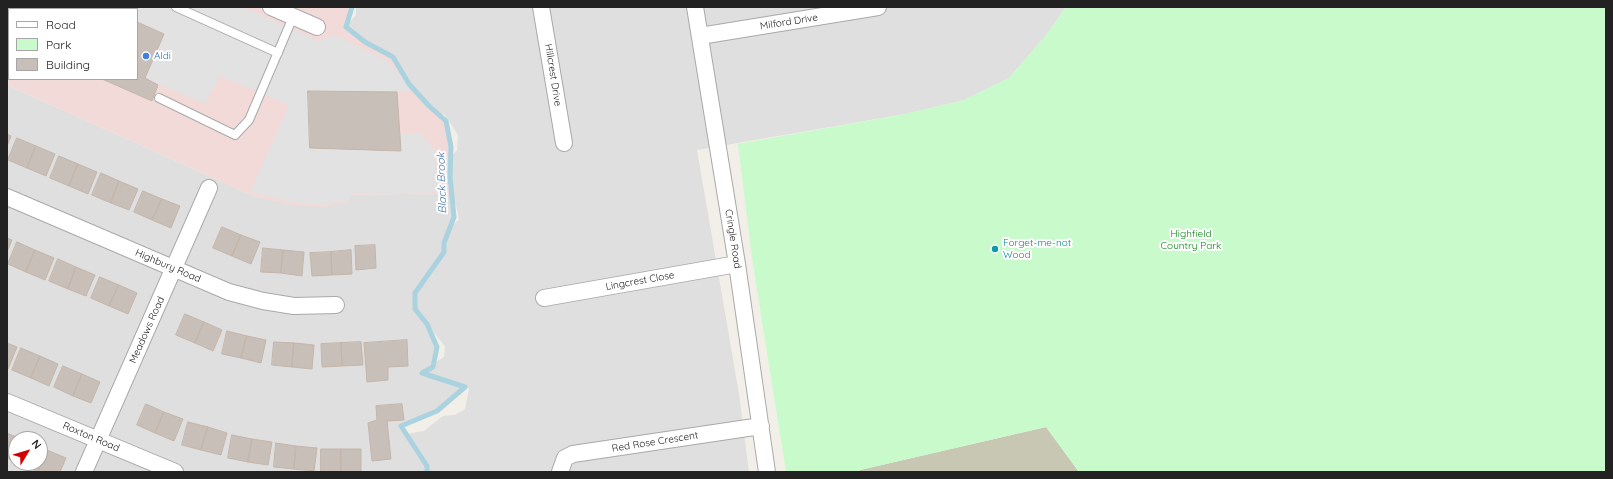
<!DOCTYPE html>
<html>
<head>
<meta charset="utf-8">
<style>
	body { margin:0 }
	#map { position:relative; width:1613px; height:479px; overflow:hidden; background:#f2efe9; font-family:Quicksand,sans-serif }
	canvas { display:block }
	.frame { position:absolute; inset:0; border:8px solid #222; pointer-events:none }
	.legend { position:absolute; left:8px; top:8px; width:130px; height:72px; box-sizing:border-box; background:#fff; border:1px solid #a7a7a7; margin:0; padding:5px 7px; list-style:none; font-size:12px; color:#222 }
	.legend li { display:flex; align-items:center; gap:8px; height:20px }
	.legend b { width:20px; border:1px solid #a7a7a7 }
	.north { position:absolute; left:8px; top:431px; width:40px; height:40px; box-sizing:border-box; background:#fff; border:1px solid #a7a7a7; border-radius:50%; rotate:52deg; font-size:11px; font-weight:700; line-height:16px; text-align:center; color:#222 }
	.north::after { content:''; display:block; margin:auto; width:14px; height:18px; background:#d40000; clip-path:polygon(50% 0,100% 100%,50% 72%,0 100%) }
</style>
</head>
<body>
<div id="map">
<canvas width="1613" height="479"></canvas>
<div class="frame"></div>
<ul class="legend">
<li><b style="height:5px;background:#fff"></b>Road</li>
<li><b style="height:11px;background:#c8facc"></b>Park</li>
<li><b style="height:11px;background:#c7bfb8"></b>Building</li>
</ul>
<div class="north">N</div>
</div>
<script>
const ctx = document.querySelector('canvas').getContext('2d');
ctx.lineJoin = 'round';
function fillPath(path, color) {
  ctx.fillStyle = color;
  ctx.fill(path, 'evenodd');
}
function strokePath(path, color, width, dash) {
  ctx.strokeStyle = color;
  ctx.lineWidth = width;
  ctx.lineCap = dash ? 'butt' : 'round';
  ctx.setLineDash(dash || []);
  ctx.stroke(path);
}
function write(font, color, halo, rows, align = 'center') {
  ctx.font = font + ' Quicksand,sans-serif';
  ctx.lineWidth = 4;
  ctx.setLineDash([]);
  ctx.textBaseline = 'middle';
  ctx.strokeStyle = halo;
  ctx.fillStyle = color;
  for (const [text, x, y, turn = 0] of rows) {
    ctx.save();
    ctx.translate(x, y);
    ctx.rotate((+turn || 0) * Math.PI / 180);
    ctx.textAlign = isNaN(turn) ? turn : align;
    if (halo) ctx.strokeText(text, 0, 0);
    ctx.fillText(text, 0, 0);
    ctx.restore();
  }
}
fillPath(new Path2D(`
	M356,7h710l-19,27 -38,44 -45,22 -59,14 -208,36 42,244 10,78h-319l-3,-4 -1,4h-419v-387l249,112 192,-4 -5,-26 14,-17 1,-15 -14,-21 -30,7 -73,-89 15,-17zM451,197l5,8 3,15 -5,4h-2l1,-7zM423,320l22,26 -1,11 -10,6 2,-16zM465,387l4,2 -4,20 -10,6 -12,1 -19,15 -18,3 -5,-8 36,-15zM16,439h24v24h-24z`), '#e0dfdf');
fillPath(new Path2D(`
	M7,7h344l-5,20 19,15 27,15 16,27 21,24 16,13 6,26 -1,46 -100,2v7l-27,5 -30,-2 -37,-8 -249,-112zM9,9h128v70h-128z`), '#f2dad9');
fillPath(new Path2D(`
	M1046,427l33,45h-219v-2z`), '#c7c7b4');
fillPath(new Path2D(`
	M1066,7h540v465h-527l-33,-45 -186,43v2h-74l-34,-214 -14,-114 167,-30 59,-14 45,-22 38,-44z`), '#c8facc');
fillPath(new Path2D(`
	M109,7h134l75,34 17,-6 52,26 28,31 -107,-1 2,57 90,3v-17h21l14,17 3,41 -89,2v6l-26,5 -31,-3 -42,-10 39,-87 -69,-29 -15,28 -60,-26 19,-44 -27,-13v-12h-24z`), '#e2e2e2');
strokePath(new Path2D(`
	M352,7l-6,20 19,15 28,15 16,27 20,22 17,15 5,26 -1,30 4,40 -10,26v9l-29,41v16l12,15 10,23 -4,20 -11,6 43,14 -28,24 -36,15 26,40v6`), '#aad3df', 5);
const building = new Path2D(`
	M19,7h82l5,2h-87z
	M137,22l27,12 -19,44 13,7 -6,16 -50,-22h35z
	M308,91l89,1 4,59 -91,-3z
	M7,134l4,2 -4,10z
	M17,138l19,8 -9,22 -19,-8z
	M36,146l19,8 -9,22 -19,-8z
	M59,156l19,8 -9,22 -19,-8z
	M78,164l19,8 -9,22 -19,-8z
	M101,173l18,8 -8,22 -19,-8z
	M119,181l19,8 -9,21 -18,-7z
	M143,191l19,8 -10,21 -18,-8z
	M162,199l18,7 -9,22 -19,-8z
	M222,227l19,8 -9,21 -19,-8z
	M241,235l19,7 -9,22 -19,-8z
	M7,238l5,2 -5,12z
	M17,242l18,8 -9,22 -18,-8z
	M375,245l1,23 -20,2 -1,-24z
	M263,248l20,2 -2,23 -20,-1z
	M35,250l19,8 -9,22 -19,-8z
	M283,250l21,2 -2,24 -21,-3z
	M351,250l1,24 -20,1 -1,-23z
	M331,252l1,23 -20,1 -2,-23z
	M58,259l18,8 -8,22 -19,-8z
	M76,267l19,8 -9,21 -18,-7z
	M100,277l19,8 -10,21 -18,-8z
	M119,285l18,8 -9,21 -19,-8z
	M185,314l19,8 -9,21 -19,-8z
	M204,322l18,8 -9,21 -18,-8z
	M227,331l20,5 -6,22 -19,-4z
	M247,336l19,4 -5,23 -20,-5z
	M407,340l1,26 -20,1v13l-21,2 -3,-39z
	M274,342l20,1 -2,24 -20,-2z
	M361,342l2,23 -21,1 -1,-23z
	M7,343l10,4 -9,22h-1z
	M294,343l20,2 -2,24 -20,-2z
	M341,343l1,23 -20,1 -1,-23z
	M21,348l19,8 -9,22 -19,-8z
	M40,356l18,8 -9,22 -18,-8z
	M63,366l19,8 -9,22 -19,-9z
	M82,374l18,8 -9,21 -18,-7z
	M146,404l18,8 -9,21 -18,-8z
	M402,404l2,16 -17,1 4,38 -19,2 -4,-38 9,-3 -1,-14z
	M164,412l19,7 -9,22 -19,-8z
	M188,422l20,5 -7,23 -19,-5z
	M208,427l19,6 -6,22 -20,-5z
	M7,433l14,6h-5l-1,23 -8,-4z
	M232,435l20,4 -4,23 -20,-4z
	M252,439l20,3 -4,23 -20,-3z
	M276,443l20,3 -2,23 -20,-2z
	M296,446l21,2 -3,23 -20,-2z
	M40,447l7,3 -9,22 -18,-9h20z
	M321,449h20v23h-20z
	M341,449h20v23h-20z
	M47,450l19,8 -6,14h-22z`);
fillPath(building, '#c7bfb8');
strokePath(building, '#c4b6ab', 1);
const service = new Path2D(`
	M176,7l102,46
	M159,98l76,37 14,-15 44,-103`);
const minor = new Path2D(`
	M271,7l46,20
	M541,7l23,136
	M695,7l42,257 30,208
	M700,36l178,-29
	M7,197l222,95 34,9 31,5 42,-1
	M544,298l193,-34
	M7,402l168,70
	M84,472l125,-284
	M560,472l5,-14 8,-4 188,-28`);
strokePath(service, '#a9a9a9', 10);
strokePath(minor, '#a9a9a9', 18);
strokePath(service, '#fff', 8);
strokePath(minor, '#fff', 16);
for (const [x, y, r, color] of [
	[146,56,4,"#3f7fe0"],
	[995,249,4,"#0f9aa8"]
]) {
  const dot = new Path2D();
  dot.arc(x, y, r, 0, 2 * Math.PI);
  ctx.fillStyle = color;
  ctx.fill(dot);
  strokePath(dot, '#fff', 1.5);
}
write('10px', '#222', '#fff', [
	["Milford Drive",789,22,-9],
	["Hillcrest Drive",553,75,81],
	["Cringle Road",733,239,81],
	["Highbury Road",168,266,23],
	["Lingcrest Close",640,281,-10],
	["Meadows Road",147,330,-66],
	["Roxton Road",91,437,23],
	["Red Rose Crescent",655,442,-9]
]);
write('10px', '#366cbe', '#fff', [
	["Aldi",154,56]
], 'left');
write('10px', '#0c8416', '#fff', [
	["Highfield",1191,234],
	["Country Park",1191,246]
]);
write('10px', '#0d838f', '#fff', [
	["Forget-me-not",1003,243],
	["Wood",1003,255]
], 'left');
write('italic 11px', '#4a7aab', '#fff', [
	["Black Brook",442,183,-92]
]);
</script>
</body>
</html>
